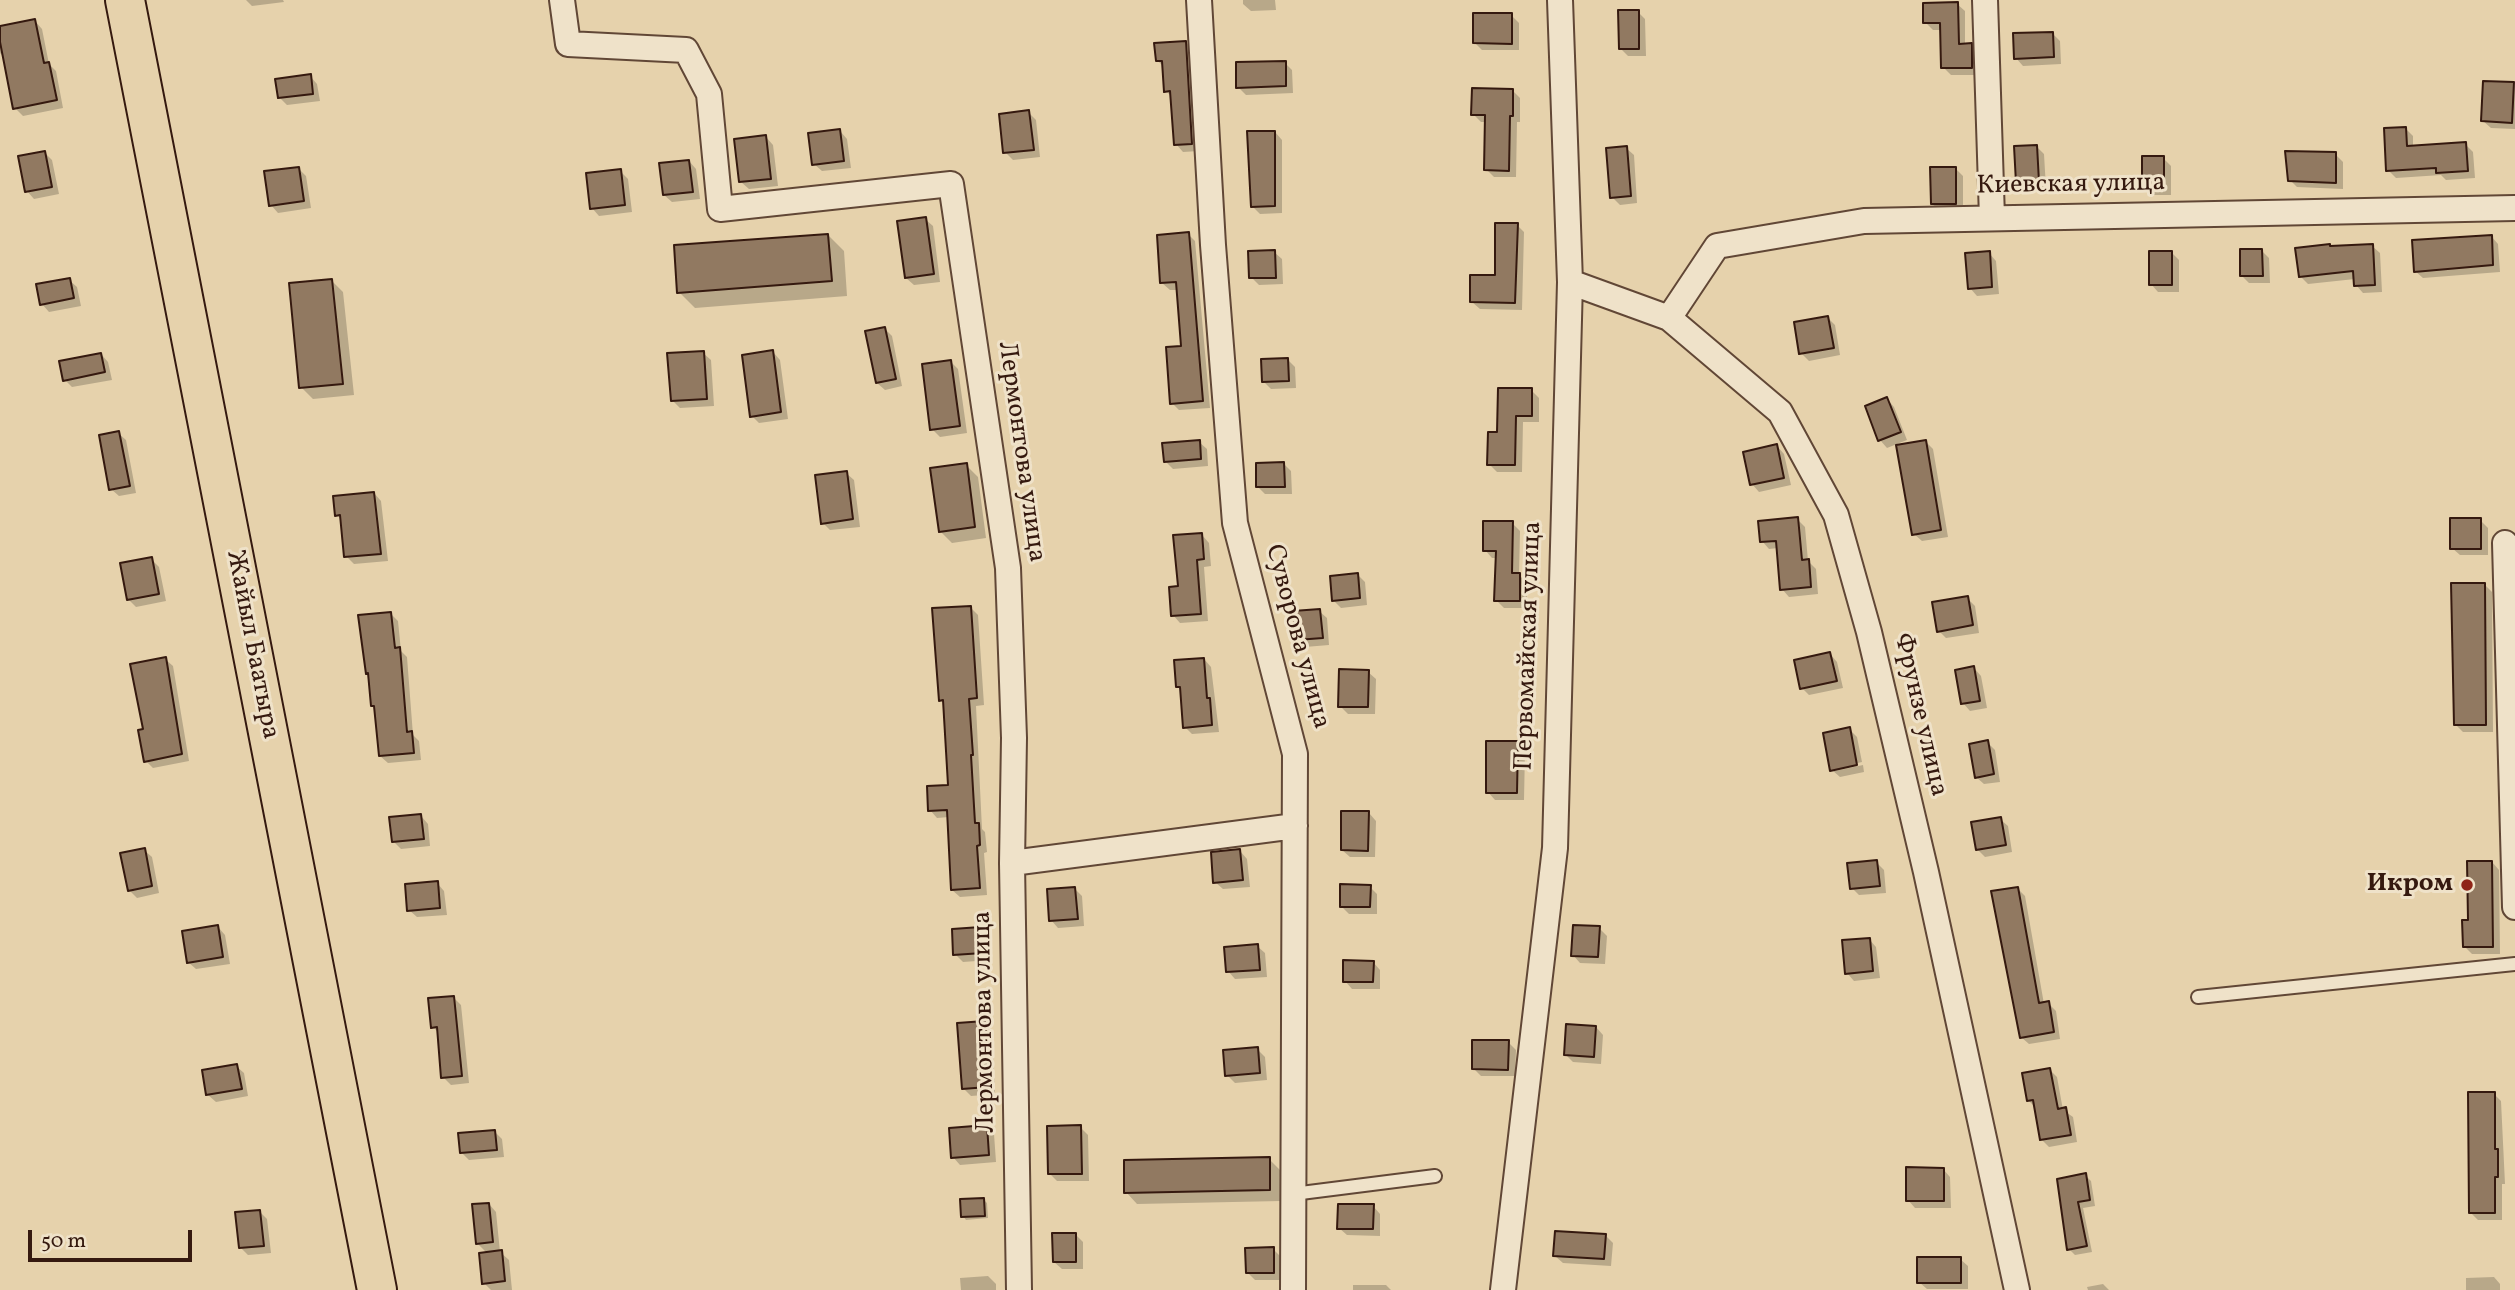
<!DOCTYPE html>
<html>
<head>
<meta charset="utf-8">
<style>
	body { margin:0 }
	#map { position:relative; width:2515px; height:1290px; overflow:hidden; background:#e6d2ac; font-family:Vollkorn,serif }
	canvas { display:block }
	.scale { position:absolute; left:28px; top:1230px; width:164px; height:32px; box-sizing:border-box; border:4px solid #35190f; border-top:0; padding-left:9px; font-size:21px; line-height:24px; white-space:nowrap; color:#35190f; -webkit-text-stroke:5px #efe2c9; paint-order:stroke }
</style>
</head>
<body>
<div id="map">
<canvas width="2515" height="1290"></canvas>
<div class="scale">50 m</div>
</div>
<script>
const ctx = document.querySelector('canvas').getContext('2d');
ctx.lineJoin = 'round';
function fillPath(path, color) {
  ctx.fillStyle = color;
  ctx.fill(path, 'evenodd');
}
function strokePath(path, color, width, dash) {
  ctx.strokeStyle = color;
  ctx.lineWidth = width;
  ctx.lineCap = dash ? 'butt' : 'round';
  ctx.setLineDash(dash || []);
  ctx.stroke(path);
}
function write(font, color, halo, rows, align = 'center') {
  ctx.font = font + ' Vollkorn,serif';
  ctx.lineWidth = 6;
  ctx.setLineDash([]);
  ctx.textBaseline = 'middle';
  ctx.strokeStyle = halo;
  ctx.fillStyle = color;
  for (const [text, x, y, turn = 0] of rows) {
    ctx.save();
    ctx.translate(x, y);
    ctx.rotate((+turn || 0) * Math.PI / 180);
    ctx.textAlign = isNaN(turn) ? turn : align;
    if (halo) ctx.strokeText(text, 0, 0);
    ctx.fillText(text, 0, 0);
    ctx.restore();
  }
}
fillPath(new Path2D(`
	M246,0h37l1,2 -32,4z
	M1243,0h32l1,10 -25,1 -8,-7z
	M1957,4l8,7v34h6l7,8 1,22h-28l-8,-8 -1,-37h-9l-8,-8z
	M1638,12l7,7 1,37h-18l-8,-8z
	M1511,15l8,8v27h-37l-7,-7z
	M35,21l7,8 7,35 7,7 7,37 -40,8 -8,-8 -10,-50 -5,-5v-25z
	M2053,34l7,7 1,23 -38,2 -7,-8z
	M1186,42l7,8 6,101 -16,1 -7,-8 -4,-47 -6,-6 -2,-24 -6,-6z
	M1285,63l7,7 1,23 -47,2 -8,-8z
	M310,76l7,8 3,17 -33,4 -7,-7z
	M2513,84l2,2v43l-24,-1 -8,-7z
	M1512,90l8,8v24h-3l-1,55h-22l-8,-8 1,-47h-6l-8,-8z
	M1028,112l8,8 4,37 -27,3 -8,-8z
	M2405,128l8,8v11l52,-3 8,8 2,26 -29,2 -5,-5 -45,3 -8,-8z
	M840,131l7,8 4,29 -29,3 -8,-7z
	M1275,132l7,8v73l-22,1 -8,-8z
	M766,137l7,8 5,41 -29,3 -8,-7z
	M2037,147l7,7 2,34 -21,2 -7,-8z
	M1626,148l8,7 3,48 -17,2 -8,-8z
	M45,153l7,7 7,34 -25,5 -7,-8z
	M2335,154l8,8v27l-46,-2 -7,-7z
	M2163,158l8,8v29h-20l-8,-8z
	M689,161l7,8 4,30 -28,3 -8,-7z
	M299,169l7,7 5,32 -33,5 -7,-8z
	M1956,169l7,7v35h-23l-8,-7z
	M620,171l8,8 4,33 -33,4 -7,-8z
	M925,219l8,7 7,56 -26,3 -8,-7z
	M1517,225l7,7 -2,78 -42,-1 -8,-7 24,-25z
	M1188,234l7,7 15,167 -31,2 -7,-7 11,-56 -5,-57h-8l-8,-7z
	M828,235l16,16 3,45 -152,12 -16,-16z
	M2491,236l7,8 2,28 -77,6 -8,-7z
	M2372,246l8,7 2,39 -19,1 -7,-8 -1,-6 -47,5 -8,-8 31,-28z
	M2262,251l7,7 1,25h-21l-7,-7z
	M1274,252l8,7 1,25 -24,1 -8,-8z
	M2171,252l8,8v32h-21l-7,-8z
	M1989,253l7,8 3,33 -22,2 -7,-8z
	M69,280l8,7 4,19 -32,6 -7,-8z
	M332,281l11,11 11,103 -41,4 -12,-12z
	M1828,318l7,7 5,30 -31,6 -8,-8z
	M884,328l8,8 10,50 -17,4 -8,-7z
	M773,352l7,8 8,59 -29,4 -7,-7z
	M703,353l8,7 3,46 -34,2 -7,-7z
	M101,354l7,8 4,18 -40,7 -7,-7z
	M1287,359l8,8 1,21 -25,1 -8,-8z
	M951,362l7,7 9,64 -27,4 -8,-8z
	M1531,390l8,8v24h-16l-1,50h-25l-8,-8 10,-30z
	M1887,399l7,8 13,33 -20,8 -7,-8z
	M118,433l8,7 10,53 -17,3 -8,-7z
	M1925,441l8,8 15,88 -26,4 -8,-7z
	M1199,442l8,7 1,17 -35,3 -8,-8z
	M1777,446l7,8 7,31 -32,7 -7,-8z
	M1284,464l7,7 1,23h-27l-7,-7z
	M966,465l12,12 8,61 -34,5 -12,-12z
	M846,473l8,7 6,47 -30,3 -7,-7z
	M374,493l7,8 7,60 -34,3 -8,-8 -4,-36 -5,-5z
	M1797,519l8,8 3,34 8,8 2,25 -29,3 -7,-8 -4,-41 -9,1 -7,-8z
	M2480,520l8,8v27h-28l-8,-7z
	M1512,523l8,8 -1,44 8,8v25h-23l-8,-8 1,-42h-5l-7,-8z
	M1202,535l7,8 2,23 -7,1 4,54 -28,2 -7,-8 6,-27z
	M151,559l8,8 7,34 -30,6 -8,-8z
	M1358,575l7,7 2,23 -26,3 -8,-8z
	M2484,584l8,8 1,140h-30l-7,-7z
	M1967,598l8,8 4,27 -33,5 -7,-7z
	M970,607l8,8 6,90 -8,1 6,123 3,3 2,20 -3,1 3,42 -27,2 -8,-7 -3,-73 -12,1 -7,-8 20,-24 -5,-82 -4,-4z
	M1319,611l8,7 2,27 -24,2 -7,-8z
	M391,614l7,7 3,30 6,6 6,78 6,6 2,19 -33,3 -8,-7 -5,-48 -2,-3 -3,-30 -3,-2z
	M1830,654l7,8 6,26 -34,7 -7,-7z
	M165,659l8,7 16,95 -36,7 -7,-7 -1,-30z
	M1204,659l7,8 8,65 -27,2 -7,-7 -3,-36 -4,-5z
	M1974,668l7,8 6,32 -17,3 -7,-8z
	M1368,672l8,7 -1,35h-27l-8,-8z
	M1849,729l8,8 5,25 -27,6v3l28,-6 1,7 -24,5 -8,-7z
	M1987,742l8,8 5,32 -16,2 -8,-7z
	M1517,743l8,8 -1,49h-29l-7,-8z
	M1369,813l7,8 -1,36h-25l-8,-7z
	M421,816l7,8 2,22 -29,3 -8,-8z
	M2000,819l8,7 4,26 -27,5 -8,-8z
	M144,850l8,7 7,36 -22,5 -8,-8z
	M1240,851l7,8 3,28 -27,2 -8,-7z
	M1876,862l8,8 2,23 -27,2 -7,-7z
	M2492,862l7,8 1,84h-28l-8,-8 6,-25z
	M437,883l7,8 3,24 -30,2 -8,-7z
	M1370,887l7,7v20h-28l-8,-8z
	M2017,888l8,8 19,108 4,-1 8,8 4,28 -31,5 -8,-7z
	M1075,889l7,7 2,30 -26,2 -7,-8z
	M218,927l7,8 5,29 -34,5 -8,-7z
	M1599,928l8,8 -2,28 -25,-1 -7,-8z
	M981,929l7,7 2,24 -27,2 -8,-8z
	M1869,939l7,8 4,31 -26,3 -7,-8z
	M1257,946l8,7 2,24 -32,2 -7,-8z
	M1373,962l7,8v19h-28l-7,-8z
	M454,998l7,7 8,78 -18,2 -8,-8 -4,-44 -6,-6z
	M984,1023l8,7 3,64 -24,2 -8,-8z
	M1596,1027l7,8 -2,29 -28,-2 -7,-7z
	M1508,1042l8,8 -1,26h-34l-8,-8z
	M1257,1049l8,8 2,23 -32,3 -8,-8z
	M236,1066l8,7 4,23 -32,6 -8,-7z
	M2050,1070l7,7 6,33 10,7 4,25 -28,5 -8,-8 -5,-31 -7,-7z
	M2494,1094l7,7 4,83h-3v36h-24l-7,-7z
	M987,1127l7,7 2,28 -36,3 -7,-8z
	M1080,1127l8,8 1,46h-32l-8,-8z
	M495,1132l7,7 2,18 -35,3 -7,-7z
	M1269,1159l12,12v30l-144,3 -11,-12z
	M1943,1169l7,8 1,31h-36l-7,-8z
	M2085,1175l6,6 4,25 -12,2 9,44 -17,3 -6,-6 -4,-21z
	M984,1200l3,3 1,15 -22,2 -3,-4z
	M489,1204l7,8 4,40 9,8 3,30h-21l-7,-7 4,-29 -11,-11z
	M1373,1206l7,8v22l-33,-1 -8,-7z
	M259,1211l8,8 4,34 -23,2 -7,-7z
	M1075,1234l8,8v27h-21l-8,-7z
	M1605,1235l8,8 -2,23 -48,-3 -8,-7z
	M1273,1249l8,8v23h-26l-8,-8z
	M1960,1259l8,7v23h-41l-8,-7z
	M988,1276l8,8v6h-35l-1,-12z
	M2494,1277l6,7v6h-34v-12z
	M2103,1284l6,6h-21l-1,-3z
	M1353,1285h33l5,5h-38z`), '#0003');
const building = new Path2D(`
	M1958,2l1,42 13,-1v25h-31l-1,-45h-17v-20z
	M1618,10h21v39h-20z
	M1473,13h39v31l-39,-1z
	M35,19l9,44 5,-1 8,38 -44,9 -13,-67v-16z
	M2053,32l1,25 -40,2 -1,-26z
	M1186,41l6,103 -18,1 -4,-54 -6,1 -2,-31h-6l-2,-18z
	M1286,61v25l-50,2v-26z
	M311,74l2,20 -35,4 -3,-19z
	M2483,81l31,1 -2,41 -31,-2z
	M1472,88l41,1v27h-3l-1,55 -25,-1 1,-55h-14z
	M1029,110l5,40 -31,3 -4,-39z
	M2406,127l1,19 59,-4 2,29 -32,2v-5l-50,3 -2,-43z
	M840,129l4,32 -32,4 -4,-32z
	M1247,131h28v75l-24,1z
	M766,135l5,44 -32,3 -5,-43z
	M2037,145l2,37 -23,1 -2,-37z
	M1627,146l4,50 -21,2 -4,-50z
	M45,151l7,36 -27,5 -7,-36z
	M2285,151l51,1v31l-48,-2z
	M2142,156h22v32h-22z
	M689,160l4,32 -30,3 -4,-32z
	M299,167l5,34 -35,5 -5,-35z
	M1930,167h26v37h-25z
	M621,169l4,36 -35,4 -4,-36z
	M926,217l8,57 -29,4 -8,-57z
	M1495,223h23l-3,80 -45,-1v-27h25z
	M1189,232l14,169 -33,3 -4,-57 15,-1 -5,-64 -16,1 -3,-48z
	M828,234l4,47 -155,12 -3,-48z
	M2492,235l1,30 -79,7 -2,-32z
	M2330,244v2l43,-2 2,41 -21,1 -1,-15 -54,6 -4,-29z
	M2240,249h22l1,27h-23z
	M1275,250l1,28h-27l-1,-27z
	M1990,251l2,36 -24,2 -3,-36z
	M2149,251h23v34h-23z
	M70,278l4,20 -34,7 -4,-21z
	M332,279l11,105 -44,4 -10,-105z
	M1828,316l6,32 -35,6 -5,-32z
	M885,327l11,52 -20,4 -11,-52z
	M773,350l8,62 -31,5 -8,-62z
	M704,351l3,48 -36,2 -4,-48z
	M101,353l4,19 -42,9 -4,-20z
	M1288,358l1,23 -27,1 -1,-23z
	M951,360l9,66 -30,4 -8,-66z
	M1498,388h34v28h-16l-1,49h-28l1,-33h9z
	M1887,397l14,35 -23,9 -13,-35z
	M119,431l11,55 -21,4 -10,-55z
	M1200,440l1,19 -37,3 -2,-19z
	M1926,440l15,90 -29,5 -16,-90z
	M1777,444l7,34 -34,7 -7,-33z
	M1284,462l1,25h-29v-24z
	M967,463l8,64 -36,5 -9,-64z
	M847,471l6,48 -32,5 -6,-49z
	M374,492l7,62 -37,3 -4,-42 -5,1 -2,-20z
	M1798,517l4,43 7,-1 2,28 -31,3 -4,-49 -16,1 -2,-21z
	M2450,518h31v31h-31z
	M1483,521h30l-1,52h8v28h-26l2,-50h-13z
	M1202,533l2,26 -7,1 4,54 -30,2 -2,-29 9,-1 -5,-51z
	M152,557l7,37 -32,6 -7,-37z
	M1358,573l2,25 -28,3 -2,-25z
	M2451,583h34l1,142h-32z
	M1968,596l5,29 -36,7 -5,-30z
	M971,606l6,92 -8,1 4,56h-2l4,68h4l1,22 -3,1 3,42 -29,2 -4,-80 -19,1 -1,-25 21,-1 -5,-85 -4,1 -7,-93z
	M1320,609l3,29 -27,2 -3,-29z
	M391,612l4,36 5,-1 7,85 5,-1 2,22 -35,3 -5,-50h-3l-3,-33 -2,1 -8,-59z
	M1830,652l7,29 -37,8 -6,-29z
	M166,657l16,97 -38,8 -6,-32 5,-1 -13,-65z
	M1204,658l3,40h3l2,27 -29,3 -3,-41h-4l-2,-27z
	M1974,666l6,35 -19,3 -6,-34z
	M1339,669l30,1 -1,37h-30z
	M1850,727l7,38 -27,6 -7,-38z
	M1988,740l6,34 -19,4 -6,-34z
	M1486,741h32l-1,52h-31z
	M1341,811h28l-1,40 -27,-1z
	M421,814l3,25 -32,3 -3,-25z
	M2001,817l5,28 -30,5 -5,-28z
	M145,848l7,38 -24,5 -8,-38z
	M1240,849l3,31 -30,3 -2,-31z
	M1877,860l3,26 -30,3 -3,-26z
	M2467,861h25l1,86h-30l-1,-27h6z
	M438,881l2,27 -33,3 -2,-27z
	M1340,884l31,1 -1,22h-30z
	M1075,887l3,32 -29,2 -2,-32z
	M2018,887l21,116 10,-2 5,31 -34,6 -29,-147z
	M218,925l5,32 -36,6 -5,-32z
	M1573,925l27,1 -2,31 -27,-1z
	M981,927l2,26 -30,2 -1,-26z
	M1870,938l3,33 -28,3 -3,-34z
	M1258,944l2,26 -34,2 -2,-25z
	M1343,960l31,1 -1,21h-30z
	M454,996l8,80 -21,2 -4,-51 -6,1 -3,-30z
	M985,1021l3,66 -26,2 -5,-66z
	M1566,1024l30,2 -2,31 -30,-2z
	M1472,1040h37l-1,30 -36,-1z
	M1258,1047l2,26 -35,3 -2,-26z
	M237,1064l5,25 -36,6 -4,-25z
	M2050,1068l8,41 8,-2 5,28 -31,5 -7,-40 -6,1 -5,-28z
	M2468,1092h27v57h3v28h-3v36h-26z
	M987,1125l2,30 -38,3 -2,-30z
	M1081,1125l1,49h-34l-1,-48z
	M495,1130l2,20 -37,3 -2,-20z
	M1270,1157v33l-146,3v-33z
	M1906,1167l38,1v33h-38z
	M2086,1173l4,27 -12,2 9,44 -20,4 -10,-71z
	M984,1198l1,18 -24,1 -1,-18z
	M489,1203l4,39 -17,2 -4,-40z
	M1338,1204h36l-1,25h-36z
	M260,1210l4,36 -25,2 -4,-36z
	M1555,1231l51,3 -2,25 -51,-3z
	M1052,1233h24v29h-23z
	M1274,1247v26h-28l-1,-25z
	M502,1250l3,31 -23,3 -3,-31z
	M1917,1257h44v26h-44z`);
fillPath(building, '#917961');
strokePath(building, '#35190f', 2);
const lane = new Path2D(`
	M2198,997l317,-33
	M1293,1194l142,-18`);
const street = new Path2D(`
	M562,0l6,44 118,6 23,44 11,115 231,-25 57,384 6,170 -2,125 7,427
	M1199,0l14,245 22,278 60,231 -2,536
	M1985,0l7,218
	M1570,282l99,36 111,94 56,103 33,117 57,240 91,418
	M1669,318l48,-72 147,-25 651,-13
	M2505,543l10,364
	M1012,863l283,-37
	M1503,1290l52,-442 15,-566 -10,-282`);
const highway = new Path2D(`
	M125,0l252,1290`);
strokePath(lane, '#614736', 16);
strokePath(street, '#614736', 28);
strokePath(highway, '#35190f', 42);
strokePath(lane, '#efe2c9', 12);
strokePath(street, '#efe2c9', 24);
strokePath(highway, '#e6d2ac', 38);
for (const [x, y, r, color] of [
	[2467,885,7,"#8f2418"]
]) {
  const dot = new Path2D();
  dot.arc(x, y, r, 0, 2 * Math.PI);
  ctx.fillStyle = color;
  ctx.fill(dot);
  strokePath(dot, '#efe2c9', 2.5);
}
write('26px', '#35190f', '#efe2c9', [
	["Киевская улица",2071,186,-1],
	["Лермонтова улица",1020,452,82],
	["Суворова улица",1296,637,75],
	["Жайыл Баатыра",251,645,79],
	["Первомайская улица",1530,646,-88],
	["Фрунзе улица",1919,715,77],
	["Лермонтова улица",986,1022,-91]
]);
write('bold 26px', '#35190f', '#efe2c9', [
	["Икром",2453,885]
], 'right');
</script>
</body>
</html>
